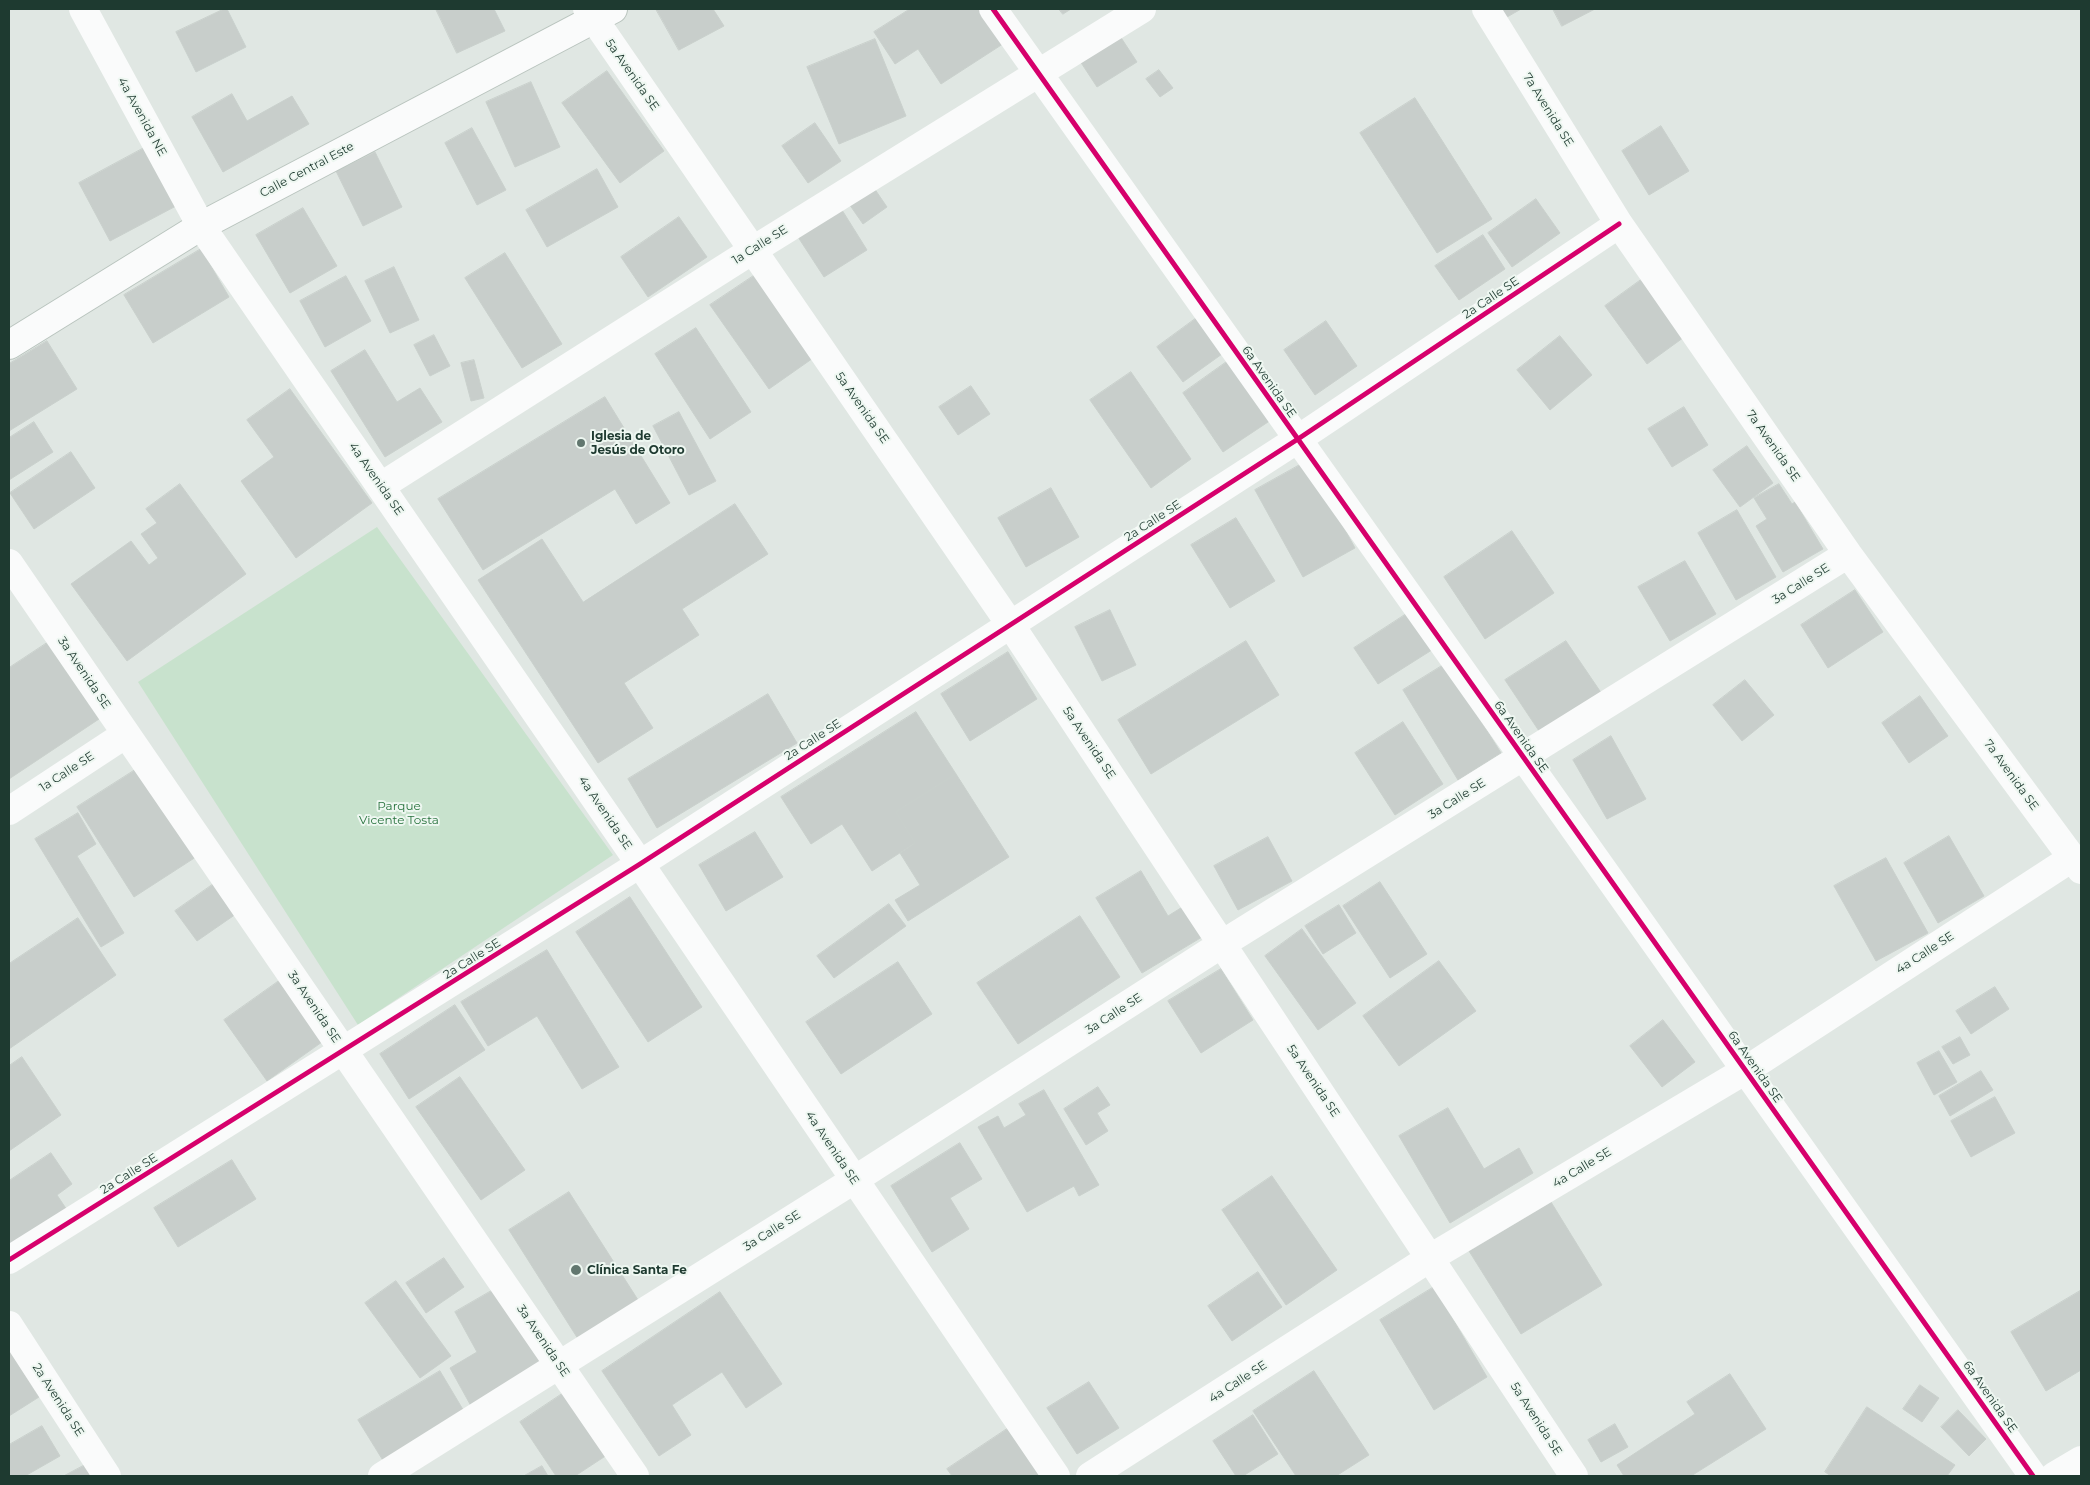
<!DOCTYPE html>
<html>
<head>
<meta charset="utf-8">
<style>
	body { margin:0 }
	#map { position:relative; width:2090px; height:1485px; overflow:hidden; background:#e0e7e3; font-family:Montserrat,sans-serif }
	canvas { display:block }
	.frame { position:absolute; inset:0; border:10px solid #1e3a30; pointer-events:none }
</style>
</head>
<body>
<div id="map">
<canvas width="2090" height="1485"></canvas>
<div class="frame"></div>
</div>
<script>
const ctx = document.querySelector('canvas').getContext('2d');
ctx.lineJoin = 'round';
function fillPath(path, color) {
  ctx.fillStyle = color;
  ctx.fill(path, 'evenodd');
}
function strokePath(path, color, width, dash) {
  ctx.strokeStyle = color;
  ctx.lineWidth = width;
  ctx.lineCap = dash ? 'butt' : 'round';
  ctx.setLineDash(dash || []);
  ctx.stroke(path);
}
function write(font, color, halo, rows, align = 'center') {
  ctx.font = font + ' Montserrat,sans-serif';
  ctx.lineWidth = 4;
  ctx.setLineDash([]);
  ctx.textBaseline = 'middle';
  ctx.strokeStyle = halo;
  ctx.fillStyle = color;
  for (const [text, x, y, turn = 0] of rows) {
    ctx.save();
    ctx.translate(x, y);
    ctx.rotate((+turn || 0) * Math.PI / 180);
    ctx.textAlign = isNaN(turn) ? turn : align;
    if (halo) ctx.strokeText(text, 0, 0);
    ctx.fillText(text, 0, 0);
    ctx.restore();
  }
}
fillPath(new Path2D(`
	M377,527l236,328 -255,170 -220,-343z`), '#c8e2cd');
const building = new Path2D(`
	M224,9h3l19,38 -50,25 -20,-40z
	M436,9h58l11,22 -48,22z
	M656,9h57l11,17 -45,24z
	M910,9h78l21,31 -68,44 -23,-35 -23,15 -21,-32z
	M1059,9h12l-8,5z
	M1486,9h35l-26,15z
	M1553,9h42l-33,17z
	M1118,33l19,29 -40,25 -19,-29z
	M875,39l31,77 -67,28 -32,-77z
	M1159,70l14,18 -13,9 -14,-18z
	M607,71l57,80 -44,32 -58,-80z
	M531,82l29,65 -45,20 -29,-65z
	M232,94l15,27 45,-25 17,28 -86,48 -31,-55z
	M1415,98l77,121 -55,34 -77,-120z
	M815,123l26,38 -33,22 -26,-37z
	M1661,126l28,45 -40,24 -27,-44z
	M472,128l34,62 -29,15 -32,-62z
	M144,148l32,58 -66,35 -31,-58z
	M375,152l27,55 -39,19 -27,-55z
	M597,169l21,38 -71,40 -21,-37z
	M872,185l15,22 -24,17 -16,-23z
	M1536,199l24,34 -48,34 -24,-34z
	M303,208l34,58 -47,27 -34,-58z
	M842,210l25,40 -43,27 -26,-40z
	M679,217l28,40 -59,40 -27,-40z
	M1483,235l22,34 -46,31 -24,-34z
	M201,249l28,48 -76,46 -29,-48z
	M505,253l57,91 -40,24 -57,-90z
	M394,267l25,53 -29,13 -25,-52z
	M758,273l58,83 -47,33 -59,-84z
	M346,276l25,45 -46,26 -25,-46z
	M1645,277l42,58 -40,29 -42,-58z
	M1202,314l27,35 -46,33 -26,-35z
	M1326,321l31,45 -42,29 -31,-45z
	M696,328l55,84 -41,27 -55,-85z
	M434,335l16,31 -20,10 -16,-31z
	M1560,336l32,39 -42,35 -33,-40z
	M47,341l30,48 -68,42v-67z
	M365,350l32,52 23,-14 22,34 -57,35 -54,-86z
	M1235,356l42,60 -54,36 -40,-59z
	M474,360l10,38 -13,3 -10,-38z
	M1131,372l60,87 -40,29 -61,-88z
	M971,386l19,28 -32,21 -19,-28z
	M290,389l82,114 -76,55 -55,-77 33,-24 -27,-37z
	M605,397l65,106 -34,21 -21,-35 -132,81 -45,-71z
	M1684,407l24,38 -36,22 -24,-38z
	M679,412l37,69 -27,14 -36,-69z
	M34,422l19,30 -44,28v-42z
	M1747,446l26,37 -33,24 -27,-37z
	M71,452l24,36 -61,41 -24,-36z
	M1307,461l48,87 -52,29 -48,-87z
	M180,484l66,90 -119,87 -56,-77 60,-43 18,24 9,-7 -17,-24 16,-11 -11,-14z
	M1779,484l13,20 3,-2 28,47 -40,23 -27,-46 11,-7 -13,-21z
	M1051,488l28,49 -53,30 -28,-49z
	M735,504l33,50 -86,55 17,26 -75,48 29,45 -55,35 -120,-183 64,-41 41,63z
	M1737,510l39,67 -40,23 -38,-67z
	M1236,518l39,63 -45,27 -39,-63z
	M1512,531l42,62 -69,46 -41,-62z
	M1685,561l31,53 -46,27 -32,-54z
	M1855,590l28,42 -55,36 -27,-43z
	M1110,610l26,55 -34,16 -27,-54z
	M1411,611l24,37 -57,36 -24,-36z
	M1246,641l33,54 -128,79 -33,-54z
	M1566,641l36,53 -61,40 -36,-54z
	M47,643l52,76 -90,60v-111z
	M1008,652l29,47 -67,42 -29,-47z
	M1445,664l56,89 -43,27 -55,-90z
	M1745,680l29,35 -32,26 -29,-36z
	M768,694l29,49 -140,85 -29,-49z
	M1920,696l28,40 -39,27 -27,-40z
	M916,712l40,62 -60,38 19,31 -43,28 -30,-47 -31,20 -30,-47z
	M1403,722l40,62 -48,31 -40,-62z
	M1611,736l35,63 -39,20 -34,-59z
	M143,765l56,90 -65,42 -57,-90z
	M956,774l53,83 -101,64 -13,-21 25,-15 -20,-32 15,-10 -19,-31z
	M78,813l18,31 -19,12 47,77 -23,14 -66,-108z
	M755,832l28,45 -57,34 -27,-46z
	M1949,836l35,60 -46,27 -34,-60z
	M1268,837l24,44 -54,29 -24,-44z
	M1886,858l42,75 -52,28 -42,-75z
	M1141,871l27,45 16,-10 18,31 -60,36 -46,-75z
	M1380,882l47,72 -37,24 -47,-72z
	M215,883l21,31 -39,27 -22,-30z
	M630,897l72,110 -54,35 -72,-110z
	M889,904l17,22 -72,52 -17,-22z
	M1339,905l17,28 -33,21 -18,-28z
	M1080,916l40,61 -102,67 -41,-61z
	M78,918l38,57 -107,74v-85z
	M1302,929l54,74 -38,27 -53,-74z
	M547,950l72,117 -37,22 -45,-73 -49,30 -27,-44z
	M1439,961l37,50 -77,55 -36,-50z
	M898,962l34,52 -91,60 -35,-52z
	M1221,969l32,51 -52,33 -33,-52z
	M279,981l43,61 -55,39 -43,-61z
	M1995,987l14,22 -38,25 -15,-23z
	M455,1005l30,45 -76,49 -29,-45z
	M1663,1020l32,42 -33,25 -32,-41z
	M1960,1037l10,18 -17,9 -11,-17z
	M1939,1051l18,31 -23,13 -17,-32z
	M22,1057l39,58 -52,36v-85z
	M1981,1071l12,19 -43,26 -11,-20z
	M460,1077l65,93 -44,30 -65,-93z
	M1098,1087l12,18 -13,8 11,18 -22,14 -22,-36z
	M1044,1090l55,95 -20,11 -5,-10 -47,26 -49,-85 20,-11 6,12 22,-13 -7,-11z
	M1995,1097l20,36 -44,24 -20,-36z
	M1448,1108l36,61 35,-21 14,25 -83,50 -51,-87z
	M960,1143l22,36 -32,19 19,31 -37,23 -41,-66z
	M51,1153l21,31 -15,11 12,18 -60,40v-72z
	M232,1160l24,39 -78,48 -24,-39z
	M1272,1176l65,94 -51,35 -64,-95z
	M569,1192l71,111 -60,39 -71,-112z
	M1551,1202l51,83 -81,49 -52,-83z
	M444,1258l20,29 -38,26 -20,-30z
	M1258,1272l24,35 -50,34 -24,-35z
	M396,1281l55,75 -31,22 -55,-75z
	M500,1286l43,78 -72,42 -21,-38 27,-16 -22,-40z
	M1434,1287l53,90 -53,33 -54,-90z
	M2080,1291l1,79 -35,21 -35,-59z
	M720,1292l62,92 -36,24 -24,-36 -50,33 19,30 -32,21 -57,-85z
	M9,1349l30,48 -30,19z
	M440,1371l28,47 -81,49 -29,-47z
	M1314,1371l55,84 -33,21h-40l-43,-65z
	M1730,1374l36,55 -75,47h-67l-7,-11 78,-51 -8,-12z
	M1089,1382l30,46 -42,26 -30,-46z
	M1920,1385l19,13 -17,24 -19,-13z
	M565,1392l42,63 -32,21h-19l-36,-54z
	M1867,1407l88,58 -8,11h-116l-6,-4z
	M1958,1410l28,29 -17,17 -28,-29z
	M1253,1415l25,39 -35,22h-7l-23,-35z
	M1615,1424l13,23 -27,15 -13,-22z
	M42,1426l18,30 -35,20h-16v-31z
	M1010,1427l33,49h-91l-5,-7z
	M85,1465l7,11h-28z
	M542,1466l6,10h-24z`);
fillPath(building, '#c8cecb');
strokePath(building, '#c9d0cc', 1);
const secondary = new Path2D(`
	M9,345l192,-119 412,-217`);
strokePath(secondary, '#b9c4be', 30);
strokePath(new Path2D(`
	M83,9l118,217 439,638 416,612
	M587,9l423,615 564,852
	M993,9l1040,1467
	M1486,9l133,215 229,330 233,316
	M381,486l372,-236 389,-241
	M9,563l626,913
	M9,811l117,-77
	M9,1260l631,-396 658,-425 321,-215
	M9,1325l98,151
	M382,1476l472,-296 368,-236 626,-390
	M1090,1476l340,-218 316,-188 326,-212
	M2054,1476l27,-16`), '#fafbfb', 28);
strokePath(secondary, '#fafbfb', 28);
strokePath(new Path2D(`
	M993,9l1040,1467
	M9,1260l631,-396 658,-425 321,-215`), '#d6006c', 5);
for (const [x, y, r, color] of [
	[581,443,5,"#62776f"],
	[576,1270,6,"#62776f"]
]) {
  const dot = new Path2D();
  dot.arc(x, y, r, 0, 2 * Math.PI);
  ctx.fillStyle = color;
  ctx.fill(dot);
  strokePath(dot, '#eef7f1', 2);
}
write('12px', '#1e3a30', '#eef7f1', [
	["5a Avenida SE",632,75,55],
	["7a Avenida SE",1548,110,58],
	["4a Avenida NE",142,117,61],
	["Calle Central Este",307,170,-28],
	["1a Calle SE",760,245,-32],
	["2a Calle SE",1491,298,-34],
	["6a Avenida SE",1269,382,55],
	["5a Avenida SE",862,408,55],
	["7a Avenida SE",1773,446,55],
	["4a Avenida SE",376,479,55],
	["2a Calle SE",1153,521,-33],
	["3a Calle SE",1801,584,-32],
	["3a Avenida SE",84,673,56],
	["6a Avenida SE",1521,737,55],
	["2a Calle SE",813,740,-33],
	["5a Avenida SE",1089,743,56],
	["1a Calle SE",67,772,-33],
	["7a Avenida SE",2011,775,54],
	["3a Calle SE",1457,799,-32],
	["4a Avenida SE",605,813,56],
	["4a Calle SE",1925,953,-33],
	["2a Calle SE",472,959,-32],
	["3a Avenida SE",314,1007,56],
	["3a Calle SE",1114,1014,-33],
	["6a Avenida SE",1755,1067,55],
	["5a Avenida SE",1313,1081,56],
	["4a Avenida SE",832,1148,56],
	["4a Calle SE",1582,1168,-31],
	["2a Calle SE",129,1174,-32],
	["3a Calle SE",772,1231,-32],
	["3a Avenida SE",543,1341,56],
	["4a Calle SE",1238,1382,-33],
	["6a Avenida SE",1990,1397,55],
	["2a Avenida SE",58,1400,57],
	["5a Avenida SE",1536,1419,57]
]);
write('bold 12px', '#1e3a30', '#eef7f1', [
	["Iglesia de",591,436],
	["Jesús de Otoro",591,450],
	["Clínica Santa Fe",587,1270]
], 'left');
write('12px', '#27723d', '#eef7f1', [
	["Parque",399,806],
	["Vicente Tosta",399,820]
]);
</script>
</body>
</html>
